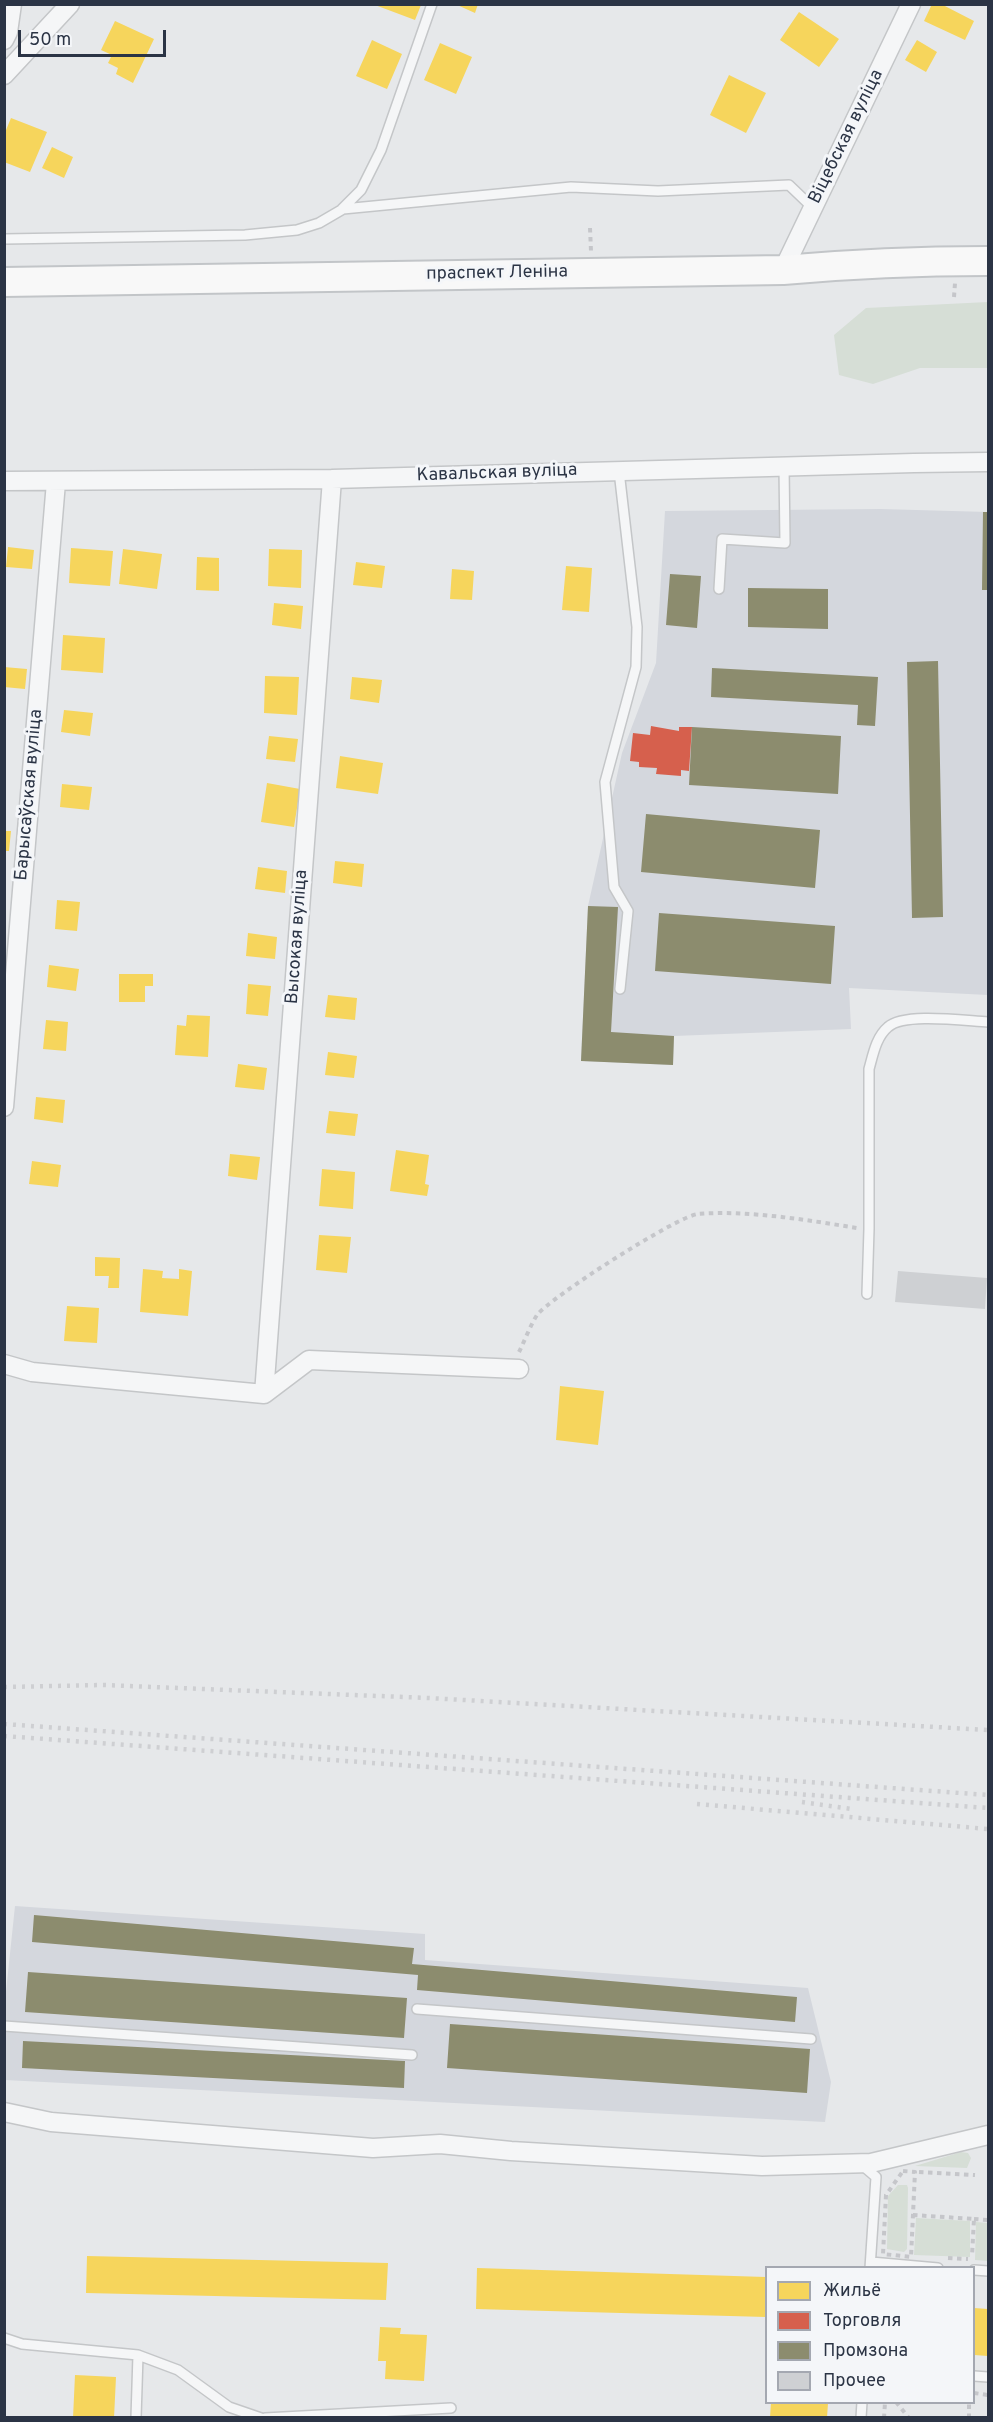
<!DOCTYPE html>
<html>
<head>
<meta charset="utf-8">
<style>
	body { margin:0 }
	#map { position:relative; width:993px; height:2422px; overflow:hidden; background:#e6e8ea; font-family:Overpass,sans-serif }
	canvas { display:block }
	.frame { position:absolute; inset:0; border:6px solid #2b3445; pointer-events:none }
	.legend { position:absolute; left:765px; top:2266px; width:210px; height:138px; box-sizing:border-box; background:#f4f6f9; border:2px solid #a4a8b1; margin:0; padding:8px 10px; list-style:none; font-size:18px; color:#2b3445 }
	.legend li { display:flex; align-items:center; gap:12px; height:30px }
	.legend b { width:30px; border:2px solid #a4a8b1 }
	.scale { position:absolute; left:18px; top:30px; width:148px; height:27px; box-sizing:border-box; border:3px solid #2b3445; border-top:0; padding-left:8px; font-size:18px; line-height:21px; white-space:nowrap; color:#2b3445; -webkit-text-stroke:4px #f4f6f9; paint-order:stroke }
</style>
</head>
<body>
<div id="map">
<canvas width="993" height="2422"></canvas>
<div class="frame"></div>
<ul class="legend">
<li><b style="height:16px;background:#f6d55c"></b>Жильё</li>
<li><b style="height:16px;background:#d6604d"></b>Торговля</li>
<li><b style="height:16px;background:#8c8c6e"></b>Промзона</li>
<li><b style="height:16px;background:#ced0d3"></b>Прочее</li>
</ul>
<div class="scale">50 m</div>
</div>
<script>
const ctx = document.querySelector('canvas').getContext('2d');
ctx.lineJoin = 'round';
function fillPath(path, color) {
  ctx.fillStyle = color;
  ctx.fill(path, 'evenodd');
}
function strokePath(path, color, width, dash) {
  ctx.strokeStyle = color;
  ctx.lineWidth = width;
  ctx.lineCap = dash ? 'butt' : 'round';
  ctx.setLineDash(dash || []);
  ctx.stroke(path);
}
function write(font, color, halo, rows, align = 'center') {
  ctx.font = font + ' Overpass,sans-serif';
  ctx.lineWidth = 6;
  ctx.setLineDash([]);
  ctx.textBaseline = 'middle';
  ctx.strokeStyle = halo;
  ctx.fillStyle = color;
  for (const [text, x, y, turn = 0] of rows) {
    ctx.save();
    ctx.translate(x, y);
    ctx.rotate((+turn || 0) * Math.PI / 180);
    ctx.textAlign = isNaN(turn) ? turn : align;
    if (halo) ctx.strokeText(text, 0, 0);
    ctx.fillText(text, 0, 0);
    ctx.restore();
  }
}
fillPath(new Path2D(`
	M880,509l108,3v483l-139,-7 2,41 -177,7 -1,29 -92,-4 7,-155 34,-153 34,-90 9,-152z
	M15,1906l410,28v26l383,28 23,94 -6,40 -820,-42v-79z`), '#d4d7dd');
fillPath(new Path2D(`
	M988,302v66h-68l-47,16 -34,-9 -5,-40 32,-27z
	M961,2152l7,1 3,5 -4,10 -52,-2z
	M898,2185h9l1,3 -1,61 -3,3 -17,-3 1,-53z
	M916,2218l54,3v36l-56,-2z
	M976,2222l12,1v38l-13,-1z`), '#d6ded6');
fillPath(new Path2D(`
	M455,4h23l-3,9z
	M932,4h9l33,17 -9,19 -41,-19z
	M375,5h46l-6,15z
	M799,12l40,27 -20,28 -39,-27z
	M115,21l39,18 -21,44 -17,-9 2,-6 -10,-5 4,-8 -11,-5z
	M372,40l30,14 -15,35 -31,-13z
	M917,40l20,12 -11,20 -21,-12z
	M440,43l32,14 -16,37 -32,-14z
	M729,75l37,18 -20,40 -36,-18z
	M11,118l36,14 -17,40 -26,-10v-27z
	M52,147l21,10 -9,21 -22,-10z
	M8,547l26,3 -2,19 -26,-2z
	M71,548l42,3 -3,35 -41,-3z
	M123,549l39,5 -5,35 -38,-5z
	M269,549l33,1 -1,38 -33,-2z
	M197,557l22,1v33l-23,-1z
	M356,562l29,4 -3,22 -29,-3z
	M566,566l26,2 -3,44 -27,-2z
	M452,569l22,2 -2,29 -22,-1z
	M274,603l29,3 -2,23 -29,-4z
	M63,635l42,3 -2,35 -42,-3z
	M4,667l23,2 -2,20 -21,-2z
	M265,676l34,1 -2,38 -33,-2z
	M352,677l30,3 -3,23 -29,-4z
	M64,710l29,3 -3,23 -29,-4z
	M269,736l29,3 -3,23 -29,-3z
	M340,756l43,7 -5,31 -42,-6z
	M267,783l33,6 -6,38 -33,-5z
	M62,784l30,3 -3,23 -29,-3z
	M4,831h7l-2,20h-5z
	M335,861l29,3 -2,23 -29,-4z
	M258,867l29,4 -2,22 -30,-4z
	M57,900l23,2 -3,29 -22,-2z
	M248,933l29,4 -2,22 -29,-3z
	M49,965l30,4 -3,22 -29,-4z
	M119,974h34v12h-8v16h-26z
	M248,984l23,2 -3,30 -22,-2z
	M328,995l29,3 -2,22 -30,-3z
	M187,1015l23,1 -2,41 -33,-2 2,-30 9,1z
	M46,1020l22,2 -2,29 -23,-2z
	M328,1052l29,4 -3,22 -29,-3z
	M238,1064l29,4 -3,22 -29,-3z
	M36,1097l29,3 -2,23 -29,-4z
	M329,1111l29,3 -3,22 -29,-3z
	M396,1150l33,5 -4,29 4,1 -2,11 -37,-5z
	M230,1154l30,3 -3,23 -29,-4z
	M32,1161l29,4 -3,22 -29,-3z
	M322,1169l33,3 -2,37 -34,-3z
	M319,1235l32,2 -4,36 -31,-3z
	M95,1257l25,1 -1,30h-11l1,-12h-14z
	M143,1269l20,2 -1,7 17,1v-10l13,2 -4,45 -48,-4z
	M67,1306l32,2 -2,35 -33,-2z
	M560,1386l44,5 -6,54 -42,-5z
	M87,2256l301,7 -2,37 -300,-7z
	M477,2268l289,9v40l-290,-8z
	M974,2308l14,1v47l-14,-1z
	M380,2327l21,1 -1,6 27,1 -3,46 -39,-2 1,-18h-8z
	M75,2375l41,2 -2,41h-41z
	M771,2402l57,1 -1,15h-57z`), '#f6d55c');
fillPath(new Path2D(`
	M651,726l28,5v-4h13l-3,44 -8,-1v6l-25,-2 1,-6 -18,-1v-5l-9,-1 3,-28 17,2z`), '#d6604d');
fillPath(new Path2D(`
	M983,512h5v78h-6z
	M670,574l31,2 -4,52 -31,-3z
	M748,588l80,1v40l-80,-2z
	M938,661l5,256 -31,1 -5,-256z
	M712,668l166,9 -3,49 -18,-1 1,-20 -147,-8z
	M692,727l149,9 -3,58 -149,-9z
	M646,814l174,16 -5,58 -174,-16z
	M588,906l30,1 -7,125 63,4 -1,29 -92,-4z
	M659,913l176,13 -4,58 -176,-13z
	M34,1915l380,33 -2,16 385,33 -2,25 -378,-32 1,-15 -386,-33z
	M28,1972l379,26 -3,40 -379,-26z
	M450,2024l360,25 -3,44 -360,-25z
	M23,2041l382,20 -1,27 -382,-20z`), '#8c8c6e');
fillPath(new Path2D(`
	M898,1271l89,7 -2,31 -90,-7z`), '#ced0d3');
const lane = new Path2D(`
	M342,209l19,-19 20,-40 51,-146
	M4,239l241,-4 52,-5 22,-7 24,-14 228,-22 87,4 131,-6 24,23
	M619,471l18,156 -1,40 -31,115 9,105 14,24 -8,78
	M719,589l3,-50 63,4 -1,-77
	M867,1294l2,-65v-160c4,-14 7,-32 19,-42 16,-15 78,-6 100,-5
	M417,2009l394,30
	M4,2026l408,29
	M862,2165l14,12 -6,91
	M871,2262l67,6
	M974,2270l14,1
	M4,2338l18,6 116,11 40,15 51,37 32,11
	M974,2376l14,1
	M136,2418l2,-63
	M265,2418l186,-10
	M861,2418l1,-16`);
const street = new Path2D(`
	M4,40l4,-8 4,-28
	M4,75l66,-71
	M783,270l128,-266
	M4,481l328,-2 582,-16 74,-1
	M4,1107l52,-625
	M4,1364l28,8 232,22 45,-34 210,9
	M264,1394l68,-915
	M4,2112l47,10 322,26 67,-4 71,7 251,15 109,-3 117,-28`);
const primary = new Path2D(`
	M4,282l779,-12c68,-6 137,-9 205,-9`);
strokePath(lane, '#c4c6c8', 12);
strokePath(street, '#c4c6c8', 21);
strokePath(primary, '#c2c5c8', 32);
strokePath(new Path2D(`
	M590,228l1,23
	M954,297l1,-14
	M519,1352c6,-12 11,-26 18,-37 14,-18 140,-99 161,-101 50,-4 109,6 159,14
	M903,2171l12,1 -4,85 -28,-3 3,-59z
	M919,2172l56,3
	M913,2215l61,4 -2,37
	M974,2219l14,1
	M948,2258l20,1
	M974,2393l14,2
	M896,2402l13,16
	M884,2418l1,-16
	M969,2418v-16`), '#c5c6ca', 4, [4.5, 4.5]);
strokePath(lane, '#f5f6f7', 9);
strokePath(street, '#f5f6f7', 18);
strokePath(primary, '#f8f8f8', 28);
strokePath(new Path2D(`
	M4,1687l99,-2 326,13 559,32
	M4,1724l984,71
	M4,1736l984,72
	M802,1802l50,7
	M697,1804l291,25`), '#cecfd2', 4.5, [3, 6]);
write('18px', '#2b3445', '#f4f6f9', [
	["Віцебская вуліца",847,137,-64],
	["праспект Леніна",497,274,-1],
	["Кавальская вуліца",497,474,-2],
	["Барысаўская вуліца",30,795,-85],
	["Высокая вуліца",298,937,-86]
]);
</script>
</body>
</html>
